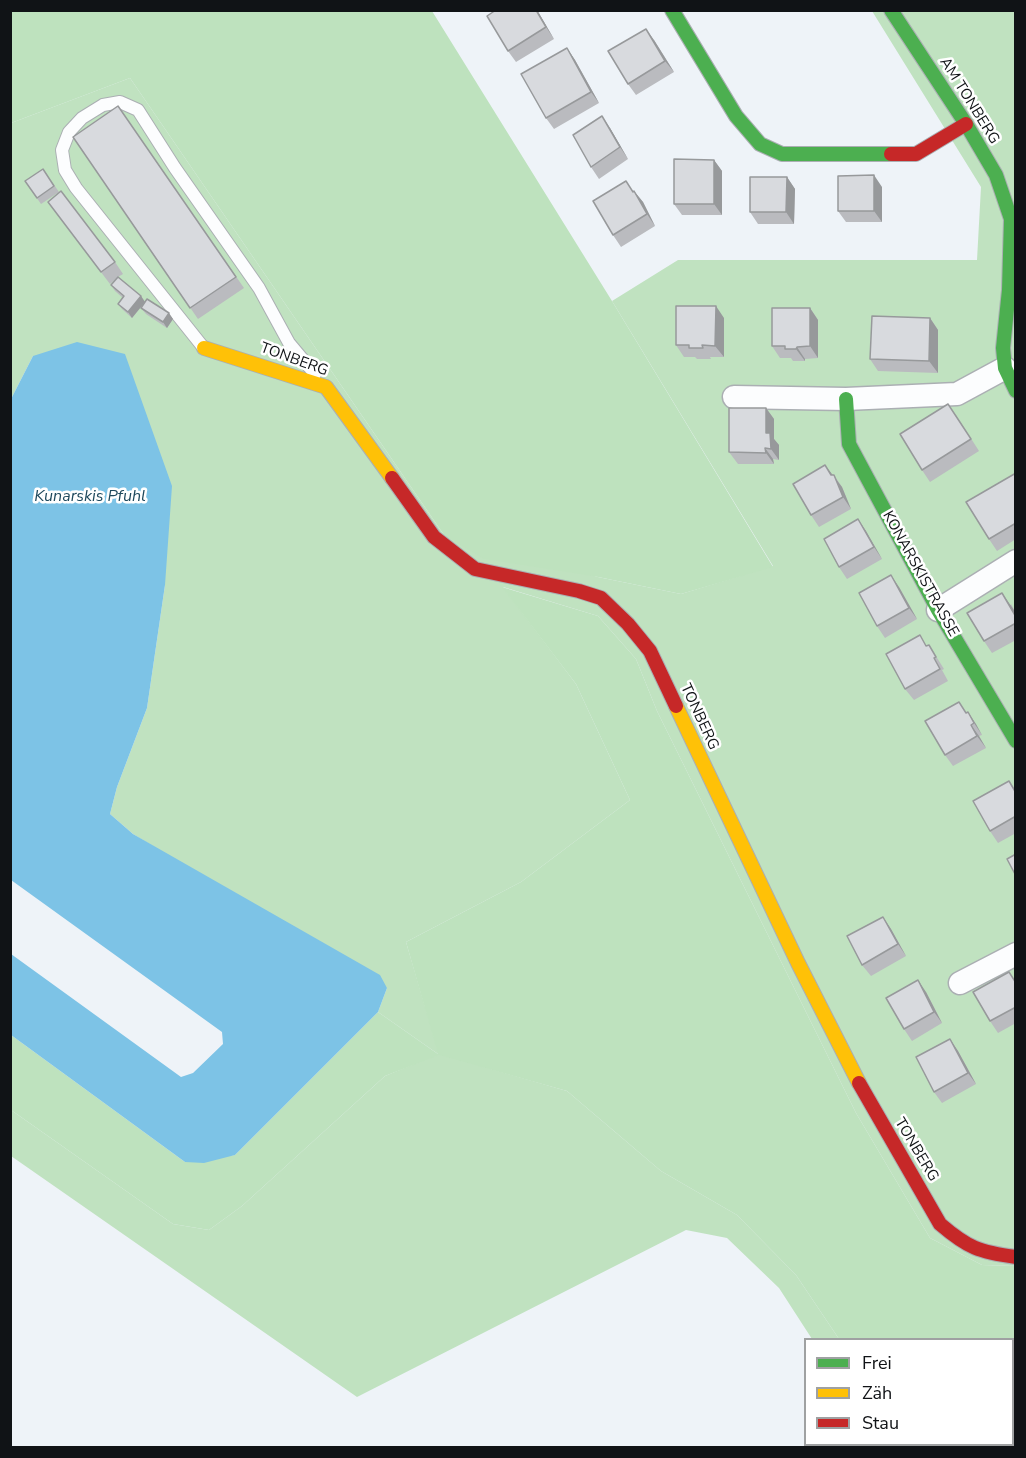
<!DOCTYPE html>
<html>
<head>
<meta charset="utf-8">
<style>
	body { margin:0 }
	#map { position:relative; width:1026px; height:1458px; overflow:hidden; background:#eef3f8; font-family:"Nunito Sans",sans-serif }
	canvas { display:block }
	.frame { position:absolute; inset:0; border:12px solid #101316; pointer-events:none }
	.legend { position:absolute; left:804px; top:1338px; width:210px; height:108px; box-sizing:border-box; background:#fff; border:2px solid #9fa1a2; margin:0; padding:8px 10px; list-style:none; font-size:18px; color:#101316 }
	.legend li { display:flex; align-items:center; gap:12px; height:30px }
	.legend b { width:30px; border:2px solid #9fa1a2 }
</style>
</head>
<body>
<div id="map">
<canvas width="1026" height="1458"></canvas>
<div class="frame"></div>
<ul class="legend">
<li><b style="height:8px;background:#4caf50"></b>Frei</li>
<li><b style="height:8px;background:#ffc107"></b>Zäh</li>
<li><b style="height:8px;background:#c62828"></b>Stau</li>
</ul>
</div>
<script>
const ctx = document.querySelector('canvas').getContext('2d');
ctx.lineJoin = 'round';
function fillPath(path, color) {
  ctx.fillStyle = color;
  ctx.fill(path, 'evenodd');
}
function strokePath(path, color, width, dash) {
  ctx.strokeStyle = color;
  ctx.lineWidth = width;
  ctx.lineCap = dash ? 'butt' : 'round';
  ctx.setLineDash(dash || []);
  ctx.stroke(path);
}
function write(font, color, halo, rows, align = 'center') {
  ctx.font = font + ' "Nunito Sans",sans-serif';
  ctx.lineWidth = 5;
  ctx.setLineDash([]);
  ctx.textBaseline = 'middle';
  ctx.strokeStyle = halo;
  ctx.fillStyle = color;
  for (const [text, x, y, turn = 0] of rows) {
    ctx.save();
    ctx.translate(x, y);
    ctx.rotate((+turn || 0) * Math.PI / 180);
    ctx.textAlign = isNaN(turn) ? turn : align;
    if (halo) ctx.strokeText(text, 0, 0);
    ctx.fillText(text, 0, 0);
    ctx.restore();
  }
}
fillPath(new Path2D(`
	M872,11h143v1255l-33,-1 -52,-27 -74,-125 -199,-402 -21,-52 -38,-43 -95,-29 73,97 54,116 -109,82 -115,60 33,112 128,37 94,80 76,44 59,60 43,64h-27l-33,-51 -52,-50 -41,-8 -329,167 -346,-241v-46l162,114 36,6 33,-24 143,-130 53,-22 -60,-42 9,-24 -254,-154 -23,-20 7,-27 30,-79 18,-123 -132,-229 -22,43v-276l119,-45 314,457 154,42 83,17 92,-28 -161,-265 66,-41h299l4,-73z`), '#c0e2c0');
fillPath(new Path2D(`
	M11,11h421l180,290 161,266 -92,27 -83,-17 -114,-18 -40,-24 -314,-457 -119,45z
	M502,587l96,29 38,43 21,52 199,402 74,125 52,27 33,1v181l-104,1 -2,-3 103,-1v-104l-173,-1 -43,-64 -59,-60 -76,-44 -94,-80 -128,-36 -54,21 -143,130 -33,24 -36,-6 -162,-114v-75l174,127 50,-7 143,-143 60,42 -32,-112 115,-60 109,-82 -54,-116z`), '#bee2be');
fillPath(new Path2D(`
	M77,342l48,12 47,132 -7,99 -18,123 -30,79 -7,27 23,20 247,141 7,13 -9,24 -143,143 -31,8 -19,-1 -174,-127v-81l170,123 12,-4 30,-29 -1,-12 -211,-152v-481l22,-43z`), '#7dc3e6');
const lane = new Path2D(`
	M203,347l-127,-159 -11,-18 -3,-20 7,-18 13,-14 21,-13 17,-3 18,8 37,58 84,120 30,55 26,31`);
const street = new Path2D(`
	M734,397l112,2 111,-5 48,-26
	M938,610l78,-49
	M960,983l56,-29`);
const fast = new Path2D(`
	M672,10l64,106 24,28 22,10h109
	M891,10l75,114 30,51 15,44 -2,71 -6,58 2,20 11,23
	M846,399l3,45 89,166 78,131`);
const slow = new Path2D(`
	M204,348l122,39 66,91
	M676,706l122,257 61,120`);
const jam = new Path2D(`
	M891,154h25l50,-30
	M392,478l42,59 41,32 104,22 22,7 27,26 22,27 26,55
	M859,1083l81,141c28,24 39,28 76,33`);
strokePath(lane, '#abafb3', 14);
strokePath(street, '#abafb3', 25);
strokePath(fast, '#abafb3', 16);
strokePath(slow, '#abafb3', 16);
strokePath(jam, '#abafb3', 16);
strokePath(lane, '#fcfdfe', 12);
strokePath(street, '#fcfdfe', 22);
strokePath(fast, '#4caf50', 14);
strokePath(slow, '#ffc107', 14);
strokePath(jam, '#c62828', 14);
fillPath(new Path2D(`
	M537,10l17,29 -38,23 -8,-11z
	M654,40l20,32 -38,23 -8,-11z
	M567,48l8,12 24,43 -45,26 -8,-11z
	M118,106l126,182 -46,31 -125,-182z
	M610,128l18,31 -29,20 -8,-12z
	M714,160l8,11v44h-40l-8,-11z
	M43,169l16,23 -18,12 -16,-23z
	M787,177l8,12 -1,35h-36l-8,-12z
	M882,187v35h-36l-8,-11z
	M634,191l9,11 12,24 -34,21 -8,-12z
	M48,202l67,60 8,12 -5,3 23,19 4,6 -13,16 -10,-9 -4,-5 5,-6 -8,-7 -4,-6 6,-7 -7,6z
	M141,308l32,11 -6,9 -21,-14z
	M810,308l8,12v38l-13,1v2h-12l-2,-3h-11l-8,-12z
	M724,318v39h-14l1,2h-14l-2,-2h-11l-8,-12z
	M930,318l8,12v43l-60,-2 -8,-12z
	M766,408l8,11v20l5,6v15l-6,-1 1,5h-36l-9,-12z
	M956,415l23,36 -49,31 -8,-12z
	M1016,473v66l-19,12 -8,-12z
	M834,475l8,12 9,22 -32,18 -8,-12z
	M858,519l8,12 16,28 -35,20 -8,-12z
	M899,587l18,32 -32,19 -8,-12z
	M1011,604l5,9v27l-24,13 -8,-12z
	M929,645l15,24 -2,1 6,11 -34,19 -9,-11 22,-43z
	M968,712l14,23 -3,1 7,12 -33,18 -8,-11z
	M1009,781l7,9v43l-18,10 -8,-12z
	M883,917l8,12 15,27 -35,20 -9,-11z
	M1016,981v42l-18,10 -8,-12z
	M926,992l16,31 -30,18 -8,-12z
	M950,1039l8,12 18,33 -34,19 -8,-11z`), '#babbbf');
fillPath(new Path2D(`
	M536,10h1l17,29 -8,-12z
	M646,29l8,11 20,32 -9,-11z
	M567,48l8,12 24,43 -8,-11z
	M602,116l8,12 18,31 -8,-12z
	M714,160l8,11v44l-8,-11z
	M874,175l8,12v35l-8,-11z
	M787,177l8,12 -1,35 -8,-12z
	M634,191l9,11 12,24 -8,-12z
	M141,296l4,6 -13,16 -4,-6z
	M716,306l8,12v39l-9,-11z
	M810,308l8,12v38l-8,-12z
	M169,313l4,6 -6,9 -4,-6z
	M930,318l8,12v43l-9,-12z
	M797,347l8,12v2l-9,-12z
	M766,408l8,11v20l5,6v15l-8,-11 -5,-16z
	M765,448l8,11 1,5 -8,-11z
	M825,465l17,22 9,22 -8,-12z
	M858,519l8,12 16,28 -8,-12z
	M891,575l8,12 18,32 -8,-11z
	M1002,593l14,20v4z
	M968,712l8,12 6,11 -8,-12z
	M971,725l8,11 7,12 -9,-12z
	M883,917l8,12 15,27 -8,-12z
	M918,980l8,12 16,31 -8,-11z
	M950,1039l8,12 18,33 -8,-11z`), '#97999b');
const building = new Path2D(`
	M496,10h40l10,17 -38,24 -21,-35z
	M646,29l19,32 -37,23 -20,-33z
	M567,48l24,44 -45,26 -25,-44z
	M118,106l118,171 -46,31 -117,-171z
	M602,116l18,31 -29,20 -18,-32z
	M674,159l40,1v44h-40z
	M43,169l11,17 -17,12 -12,-17z
	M874,175v36h-36v-35z
	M750,177h37l-1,35h-36z
	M626,181l7,11 1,-1 13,23 -34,21 -20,-34z
	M61,191l54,71 -14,10 -53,-70z
	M118,277l23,19 -13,16 -10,-8 6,-8 -13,-11z
	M147,299l22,14 -6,9 -22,-14z
	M676,306h40l-1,40 -13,-1 1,3h-14v-3h-13z
	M772,308h38v38l-13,1 -1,2h-11v-3h-13z
	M872,316l58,2 -1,43 -59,-2z
	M948,404l23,35 -49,31 -22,-36z
	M729,408h37v25h4l1,16 -6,-1 1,5 -37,-1z
	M825,465l6,10h3l9,22 -32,18 -18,-31z
	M1016,473v50l-27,16 -23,-37z
	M858,519l16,28 -35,20 -15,-28z
	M891,575l18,33 -32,18 -18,-33z
	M1002,593l14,24v6l-32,18 -17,-28z
	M920,635l6,11 3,-1 7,12 -2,1 6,11 -35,20 -19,-35z
	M959,702l7,11 2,-1 6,11 -3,2 6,11 -32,19 -20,-34z
	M1009,781l7,12v23l-26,15 -17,-30z
	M1016,854v22l-9,-17z
	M883,917l15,27 -36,21 -15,-29z
	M1009,972l7,11v24l-26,14 -17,-29z
	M918,980l16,32 -30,17 -18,-31z
	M950,1039l18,34 -34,19 -18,-35z`);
fillPath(building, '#d8dade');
strokePath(building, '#97999b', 1.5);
write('15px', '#101316', '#fff', [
	["AM TONBERG",969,101,58],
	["TONBERG",294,360,20],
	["KONARSKISTRASSE",920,574,61],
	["TONBERG",699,717,65],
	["TONBERG",916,1150,59]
]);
write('italic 16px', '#1f495d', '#fff', [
	["Kunarskis Pfuhl",90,497]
]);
</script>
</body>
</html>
